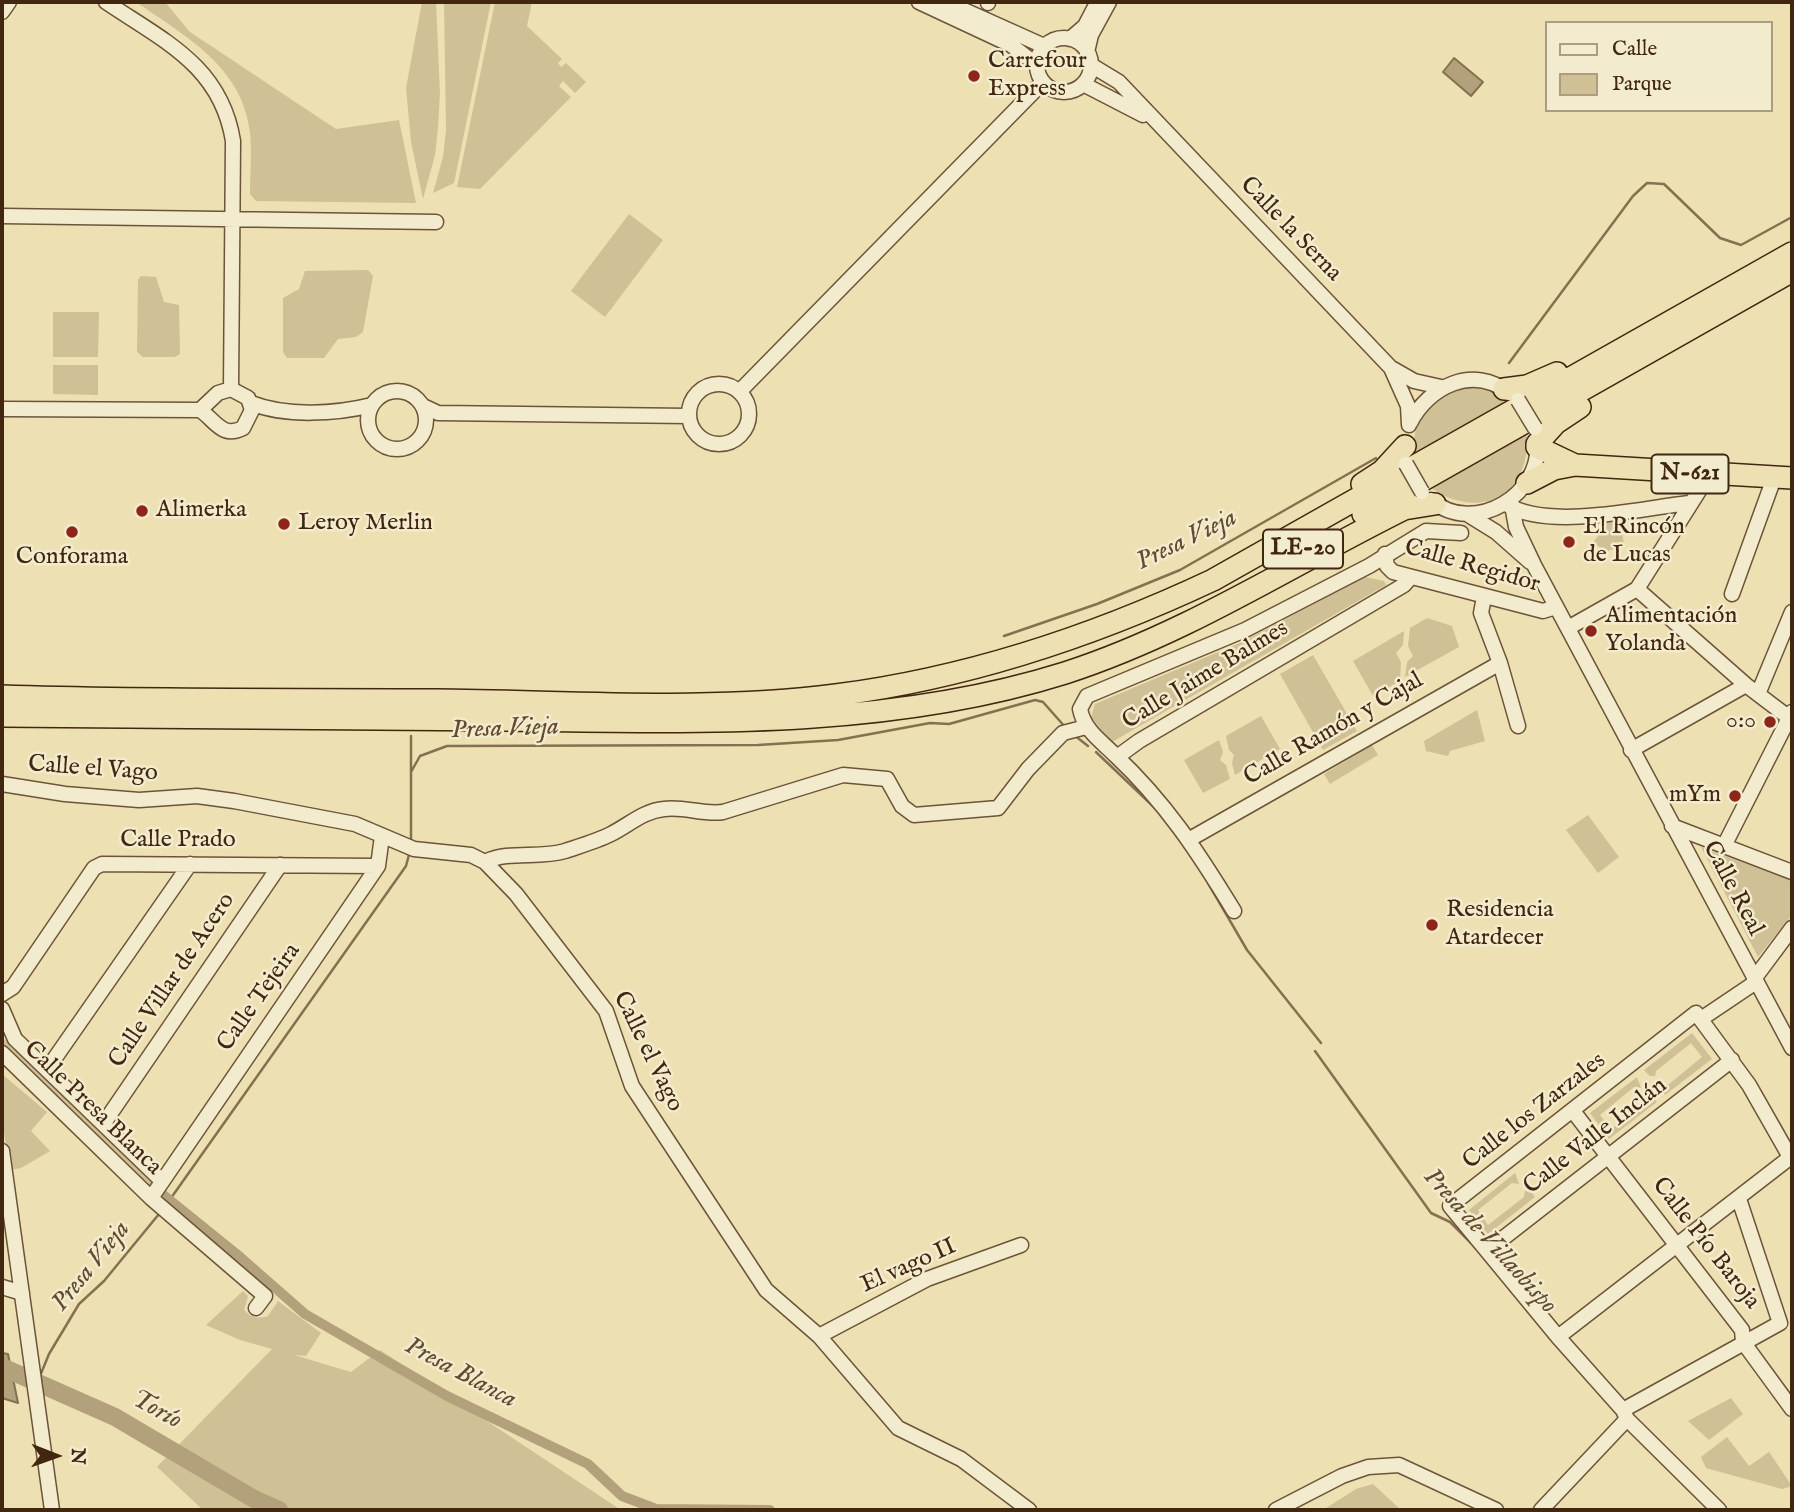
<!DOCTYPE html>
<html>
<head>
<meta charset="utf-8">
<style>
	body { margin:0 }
	#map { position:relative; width:1794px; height:1512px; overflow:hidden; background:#ede0b2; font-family:"IM FELL English",serif }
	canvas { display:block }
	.frame { position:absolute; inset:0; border:4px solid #412610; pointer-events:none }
	.legend { position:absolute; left:1545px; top:21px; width:228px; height:91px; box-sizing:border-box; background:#f3ebcd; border:2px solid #ac9c81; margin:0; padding:9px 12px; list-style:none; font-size:21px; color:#412610 }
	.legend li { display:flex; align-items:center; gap:14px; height:35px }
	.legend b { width:35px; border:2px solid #ac9c81 }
	.north { position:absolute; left:21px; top:1421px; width:70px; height:70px; -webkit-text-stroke:5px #f3ebcd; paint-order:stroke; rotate:91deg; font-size:19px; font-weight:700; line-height:28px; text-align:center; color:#412610 }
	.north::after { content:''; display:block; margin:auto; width:24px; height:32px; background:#412610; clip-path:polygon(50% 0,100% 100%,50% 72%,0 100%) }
</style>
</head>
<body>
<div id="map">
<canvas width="1794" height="1512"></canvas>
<div class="frame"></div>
<ul class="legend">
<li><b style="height:9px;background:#f3ebcd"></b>Calle</li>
<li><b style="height:19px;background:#d0c096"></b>Parque</li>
</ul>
<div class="north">N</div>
</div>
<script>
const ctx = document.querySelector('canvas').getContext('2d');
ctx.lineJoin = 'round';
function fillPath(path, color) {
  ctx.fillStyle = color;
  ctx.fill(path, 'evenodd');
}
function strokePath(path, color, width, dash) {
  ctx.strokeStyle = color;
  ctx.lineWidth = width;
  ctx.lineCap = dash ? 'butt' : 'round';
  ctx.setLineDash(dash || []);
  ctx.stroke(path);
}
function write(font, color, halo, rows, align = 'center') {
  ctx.font = font + ' "IM FELL English",serif';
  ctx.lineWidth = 5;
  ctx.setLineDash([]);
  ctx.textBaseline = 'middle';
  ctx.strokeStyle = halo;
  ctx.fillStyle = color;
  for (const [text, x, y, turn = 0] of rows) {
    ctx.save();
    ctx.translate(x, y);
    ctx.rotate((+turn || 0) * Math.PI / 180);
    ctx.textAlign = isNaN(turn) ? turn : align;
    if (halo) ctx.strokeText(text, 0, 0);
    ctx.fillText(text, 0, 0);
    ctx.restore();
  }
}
fillPath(new Path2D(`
	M136,2h29l25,30 146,97 63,-9 17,83 -160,-2 -6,-7c0,-20 2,-41 0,-61 -7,-66 -65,-97 -114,-131z
	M422,2h14l4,91 -2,35 -3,27 -12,44 -12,-57 -5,-54z
	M444,2h47l-37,181 -21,10 10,-36 3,-27z
	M495,2h37l-5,24 35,33 -4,4 3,4 5,-4 20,19 -11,11 -12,-12 -4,5 12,11 -91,92 -23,-2z
	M629,214l34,26 -58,77 -34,-26z
	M368,270l5,6 -10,56 -7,5 -18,2 -14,19h-37l-4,-6v-54l16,-9 6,-18z
	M141,276l15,1 8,25 15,3 1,49 -5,3h-32l-6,-5 1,-72z
	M53,312h46l-1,45h-45z
	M53,365h45v30l-45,-1z
	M1473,387l19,4 21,14 -99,55c-5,-42 19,-67 59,-73z
	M1527,432c5,62 -47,91 -97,55z
	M1619,516l5,28 -18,8 -13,-10 11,-13 -2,-11z
	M1365,577l19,4 2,4 -274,157 -21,-24 4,-14 147,-62z
	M1427,618l25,8 7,21 -54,30 2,-15 6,-6 -5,-10 2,-18z
	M1404,631l-1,14 -7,8 5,9 -1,19 -27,15 -20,-35z
	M1313,655l44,76 -34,19 -43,-76z
	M1477,710l8,31 -35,10 -2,5 -22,-5 -2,-10z
	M1261,716l19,33 -45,26 -3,-12 2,-8 -5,-5 -3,-14z
	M1219,740l4,12 -3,8 6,5 4,14 -27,14 -19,-33z
	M1372,745l6,10 -48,29 -6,-10z
	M1588,815l31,42 -21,16 -32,-43z
	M1701,847l91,34v34l-34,42z
	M1692,1033l20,26 -47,36 -5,-6 1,-5 7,1 34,-28 -11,-14 -35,28 -1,5h-5l-6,-6z
	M2,1037l148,142 3,4 -5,8 -146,-142z
	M2,1074l45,38 -16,19 19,20 -29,17 -12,2 -7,-54z
	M1637,1077l4,11 -7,-1 -34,28 11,14 35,-28v-6l6,1 5,6 -48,37 -19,-26z
	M1515,1173l4,11 -7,-1 -34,27 10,15 36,-28 1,-6h6l4,6 -47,37 -19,-24z
	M243,1291l5,5 -4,14c8,8 13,9 24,6l10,-15 43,32 -15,23 -12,-1 57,17 29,-22 241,160h-418l-46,-43 115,-118 -32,-9 -34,-15z
	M1731,1398l12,16 -34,26 -21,-19z
	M1727,1437l22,29 20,-14 23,34 -10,3 -76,-21 -5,-11z
	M1373,1484l28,26h-78l33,-21z`), '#d0c096');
const water = new Path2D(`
	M1454,58l29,24 -12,14 -28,-24z
	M2,1353l6,1 10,49 -16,-5z`);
fillPath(water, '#b3a17b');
strokePath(water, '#857050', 2);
strokePath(new Path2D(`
	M1509,363l124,-167 14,-13 17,1 56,54 21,7 51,-28
	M1004,636l93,-32 83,-34 196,-112
	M1074,735l14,11
	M1096,752l60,57
	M411,772l9,-16 27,-10 311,-1 80,-5 92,-17 19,1 86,-24 8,2 23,26
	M411,841v-105
	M1208,883l39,67 74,93
	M1315,1051l116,162 19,9 27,27
	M171,1198l235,-332 4,-15
	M40,1376l9,-22 30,-50 25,-23 55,-67`), '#857050', 2.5);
strokePath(new Path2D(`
	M162,1194l78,63 65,57 142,82 141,68 34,32 34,13 114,1`), '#b3a17b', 10);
strokePath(new Path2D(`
	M2,1367l113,50 139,82 25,11`), '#b3a17b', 18);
const minor = new Path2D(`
	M106,2c58,39 115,64 127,139l-2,248
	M919,2l92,43 26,20
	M946,2l98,44
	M988,3v-1
	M2,12l7,-10
	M1037 65a27 27 0 1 1 54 0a27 27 0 1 1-54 0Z
	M1070,39l15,-13 12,-23
	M1087,52l4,-17 18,-33
	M1091,65l28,17 272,286 17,38 1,19
	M1083,84l60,31
	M2,216l434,6
	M1393,369l21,12 27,6
	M689 414a30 30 0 1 1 60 0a30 30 0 1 1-60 0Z
	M368 420a29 29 0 1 1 58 0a29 29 0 1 1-58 0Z
	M739,392l304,-310
	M251,403c35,14 85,11 121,2
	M423,406l15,7 251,3
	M2,409l198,1c15,10 22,29 43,18l9,-18 -4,-12 -17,-9 -13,4 -18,17
	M1410,423c18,-36 63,-59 99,-30
	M1431,500c43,37 113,-6 106,-60
	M1511,500l5,27 18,38 258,483
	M1506,504c42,27 134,4 184,-1
	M1467,514l29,18 34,30
	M1385,554l2,12 6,6 150,39 13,-4
	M1637,589l109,96 46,35
	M1732,594l42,-116
	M1484,597l-3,16 19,50 18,63
	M1568,628l69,-39 72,-114
	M1758,694l34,-82
	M1631,750l115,-65
	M1117,757l22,-16 265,-156 7,-8
	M2,784l63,10 74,6 58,-4 37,5 121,23 59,25 57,6 14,7 31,32 90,117 26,75 134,204 53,46 79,92 63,31 68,51
	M1672,826l120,46
	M1190,839l310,-176
	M1724,846l68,-134
	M485,862c24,-12 54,-3 80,-11 15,-5 32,-10 46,-17 18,-9 32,-23 53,-25 20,-3 39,6 59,3l120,-37 44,4 15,27 12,9 84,-7 30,-39 35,-36 23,-6
	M1234,911c-36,-59 -68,-108 -119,-156 -14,-14 -31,-25 -35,-46l7,-13 158,-66 124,-64 57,-35 35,2
	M1754,979l38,-51
	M2,994l11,-7 81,-119 8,-4 276,2
	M2,1009l13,30 147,142
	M1701,1019l55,-37
	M2,1053l149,145
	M48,1068l142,-204
	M1573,1111l169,219 1,12 49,67
	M104,1123l176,-258
	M2,1151l50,359
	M1488,1250l244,-190
	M2,1287l20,6
	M256,1308l9,-12 -114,-98 227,-332 4,-30
	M819,1336l108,-57 94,-34
	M1558,1337l234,-181
	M1623,1410l157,-87 -41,-124
	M1276,1510l66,-34 26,-9 31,-2 97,45
	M1541,1510l86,-91
	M1719,1510l-92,-91 -4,-9 -65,-73 -108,-131 246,-193 53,72 41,72`);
const highway = new Path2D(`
	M1504,389l23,-3 30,-13
	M1537,444l19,-21 24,-16
	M1537,447l38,18 217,13
	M1527,483l27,-14 21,-4
	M1362,484l20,-13 23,-25
	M1363,514l429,-243
	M2,696c144,5 288,3 433,4 133,1 269,12 401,-5 132,-17 258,-59 377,-115l579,-327
	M2,716c167,2 334,3 501,4 187,2 381,10 562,-47 121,-39 226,-108 339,-164l31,-5`);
strokePath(minor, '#6c5438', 17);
strokePath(highway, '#412610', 24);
strokePath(minor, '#f3ebcd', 14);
strokePath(highway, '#ede0b2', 21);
const minorBridge = new Path2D(`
	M1518,400l17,28
	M1406,464l16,28`);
strokePath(minorBridge, '#6c5438', 17, []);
strokePath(minorBridge, '#f3ebcd', 14);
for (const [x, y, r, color] of [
	[974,76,7,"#8f2418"],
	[142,511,7,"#8f2418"],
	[284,524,7,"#8f2418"],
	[72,532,7,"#8f2418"],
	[1569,542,7,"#8f2418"],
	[1591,631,7,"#8f2418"],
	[1770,722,7,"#8f2418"],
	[1735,796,7,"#8f2418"],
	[1432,925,7,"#8f2418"]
]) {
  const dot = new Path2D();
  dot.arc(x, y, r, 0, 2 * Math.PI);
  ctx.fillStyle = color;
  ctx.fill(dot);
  strokePath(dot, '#f3ebcd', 2.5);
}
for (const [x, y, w] of [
	[1690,474,77],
	[1303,549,80]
]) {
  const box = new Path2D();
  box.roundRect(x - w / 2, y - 19.5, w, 39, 5);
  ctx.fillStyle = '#f3ebcd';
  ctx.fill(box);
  strokePath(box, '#412610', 2);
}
write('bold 23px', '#412610', null, [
	["N-621",1690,474],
	["LE-20",1303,549]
]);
write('24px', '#412610', '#f3ebcd', [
	["Carrefour",988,62],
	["Express",988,90],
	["Alimerka",156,511],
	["Leroy Merlin",298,524],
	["El Rincón",1583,528],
	["de Lucas",1583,556],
	["Conforama",72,558,"center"],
	["Alimentación",1605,617],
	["Yolanda",1605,645],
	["0:0",1756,722,"right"],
	["mYm",1721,796,"right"],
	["Residencia",1446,911],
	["Atardecer",1446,939]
], 'left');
write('24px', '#412610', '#f3ebcd', [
	["Calle la Serna",1290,230,46],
	["Calle Regidor",1472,567,16],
	["Calle Jaime Balmes",1206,676,-31],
	["Calle Ramón y Cajal",1334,730,-30],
	["Calle el Vago",93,770,4],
	["Calle Prado",178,841],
	["Calle Real",1732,889,62],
	["Calle Villar de Acero",173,981,-56],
	["Calle Tejeira",260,998,-55],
	["Calle el Vago",647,1052,64],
	["Calle Presa Blanca",92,1109,44],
	["Calle los Zarzales",1535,1112,-38],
	["Calle Valle Inclán",1596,1137,-38],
	["Calle Pío Baroja",1705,1244,52],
	["El vago II",909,1267,-24]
]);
write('italic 26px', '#634b30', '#f3ebcd', [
	["Presa Vieja",1187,541,-26],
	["Presa Vieja",505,730,-2],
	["Presa de Villaobispo",1489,1242,48],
	["Presa Vieja",92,1267,-51],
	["Presa Blanca",460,1374,28],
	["Torío",156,1411,29]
]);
</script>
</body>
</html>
